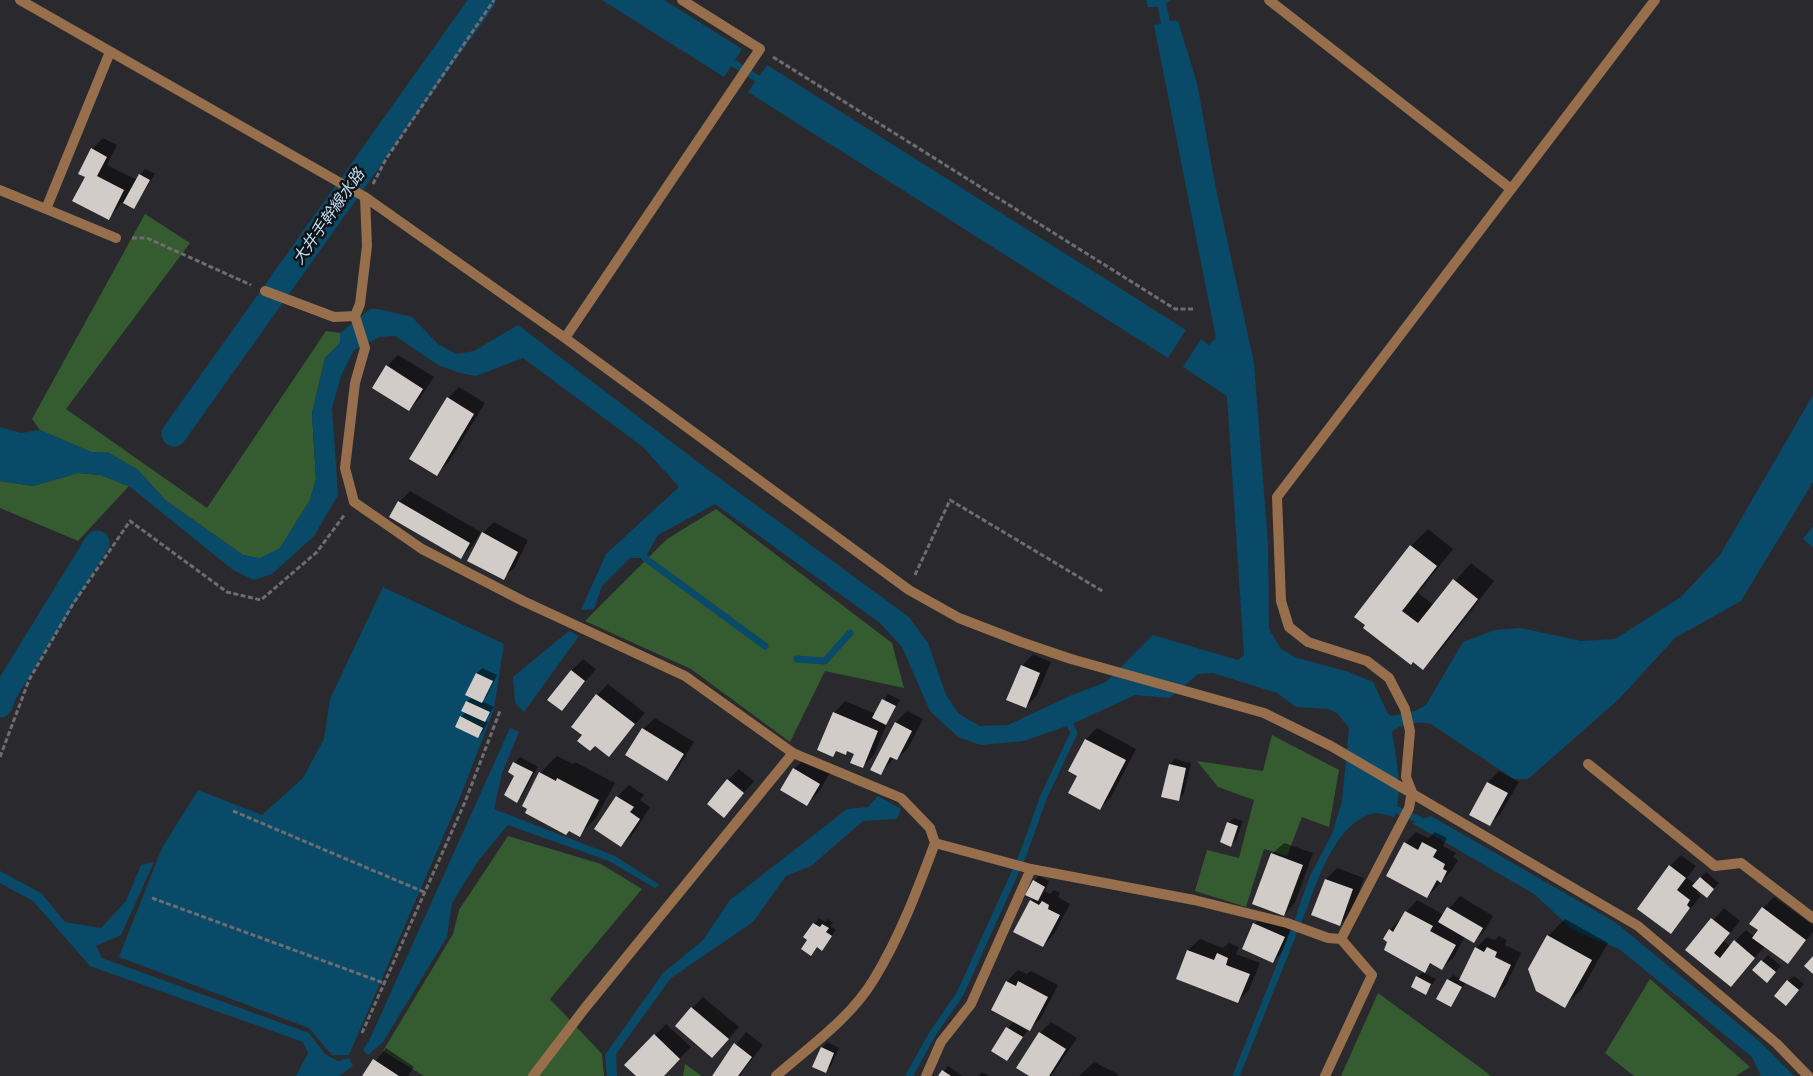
<!DOCTYPE html>
<html>
<head>
<meta charset="utf-8">
<style>
	body { margin:0 }
	canvas { display:block; background:#2a292e }
</style>
</head>
<body>
<canvas width="1813" height="1076"></canvas>
<script>
const ctx = document.querySelector('canvas').getContext('2d');
ctx.lineJoin = 'round';
function fillPath(path, color) {
  ctx.fillStyle = color;
  ctx.fill(path, 'evenodd');
}
function strokePath(path, color, width, dash) {
  ctx.strokeStyle = color;
  ctx.lineWidth = width;
  ctx.lineCap = dash ? 'butt' : 'round';
  ctx.setLineDash(dash || []);
  ctx.stroke(path);
}
function write(font, color, halo, rows, align = 'center') {
  ctx.font = font + ' "PT Sans","Noto Sans JP",sans-serif';
  ctx.lineWidth = 5;
  ctx.setLineDash([]);
  ctx.textBaseline = 'middle';
  ctx.strokeStyle = halo;
  ctx.fillStyle = color;
  for (const [text, x, y, turn = 0] of rows) {
    ctx.save();
    ctx.translate(x, y);
    ctx.rotate((+turn || 0) * Math.PI / 180);
    ctx.textAlign = isNaN(turn) ? turn : align;
    if (halo) ctx.strokeText(text, 0, 0);
    ctx.fillText(text, 0, 0);
    ctx.restore();
  }
}
fillPath(new Path2D(`
	M145,214l45,29 -124,166 141,99 119,-177 14,2v10l-15,15 -13,55 4,66 -6,21 -30,48 -20,11 -17,-4 -78,-55 -27,-30 -31,-18h-16l-51,-22 -8,-11z
	M78,473l22,2 29,11 -51,55 -78,-33v-27l33,5z
	M716,509l176,134 12,45 -79,-17 -35,71 -99,-73 -106,-48 82,-82z
	M1272,735l67,35 -10,57 -27,-10 -15,39 -23,-7 -18,58 -51,-16 12,-41 32,8 15,-58 -36,-13 -21,-26 66,10z
	M508,836l93,28 41,25 -92,110 52,55 2,22h-180l-41,-25 70,-117 6,-24z
	M1650,979l100,88 -14,9h-102l-29,-23z
	M1378,993l104,76 9,7h-150z
	M685,1064l17,12h-19z`), '#355b30');
fillPath(new Path2D(`
	M602,0h62l78,49 -18,28z
	M1146,0h25l-5,4 4,17h8l19,62 19,106 38,174 14,181 1,85 12,20 16,9 52,14 24,10 15,32 4,2 23,-5 11,-6 37,-63 32,-12 26,-2 60,13 34,-2 66,-42 39,-42 93,-160v87l-72,119 -66,37 -57,62 -90,79h-14l-83,-55c-11,-3 -31,-1 -39,8 4,27 12,59 2,85 -9,-2 -17,-6 -26,-2 -34,13 -52,68 -63,99l-5,2 -3,-4 13,-36 22,-42 10,-33 7,-73 -12,-15 -9,-4 -32,-2 -19,-14 -64,-20 -15,1 -28,24 -35,-3 -65,30 -46,16 -43,4 -23,-8 -28,-26 -28,-64 -22,-24 -165,-119 -57,31 -13,23h-15l-28,28 -8,23 -13,1 25,-56 73,-67 -36,-40 -120,-89 -47,18 -16,-3 -22,-8 -43,-29 -15,1 -26,13 -13,26 -9,32 6,87 -24,41 -42,38 -18,6 -21,-10 -104,-84 -29,-11 -22,-2 -45,13 -33,-5v-54l21,6 19,-3 51,22h16l31,18 27,30 78,55 17,3 20,-10 30,-48 6,-21 -4,-66 13,-55 15,-15v-10l30,-24h8l34,8 26,27 18,10 18,-3 44,-26 189,144 202,148 19,26 18,52 13,19 21,12 28,-1 64,-30 34,-13 47,-47 85,25 6,-5 -17,-259 -44,-29 18,-28 8,6 7,-7 -62,-313 7,-2 -3,-16h-10z
	M767,65l419,265 -18,28 -420,-266z
	M1813,526v22l-10,-9z
	M383,587l121,57 -10,65 -35,91 -110,255h-17l-23,-27 -190,-71 43,-109 36,-58 64,25 41,-37 21,-39 6,-40z
	M569,631l10,5 -55,76 -9,-9 -2,-26z
	M510,728l9,4 -17,41 -8,36 121,47 45,29 -5,3 -46,-27 -101,-36 -30,36 -26,42 -5,34 -64,105 -15,13 -5,-5 6,-9z
	M878,796l23,13 -4,10 -34,2 -52,45 -25,10 -33,46 -82,56 -55,76 1,22h-10l-2,-21 58,-82 40,-33 27,-40 117,-91 21,-2z
	M1431,816l184,106 144,119 35,35h-33l-9,-19 -133,-108 -46,-19 -39,-36 -122,-71z
	M154,862l-33,73 -25,11 6,12 207,75 16,21 13,7 11,-3 4,8 -14,10h-43l12,-23 -5,-11 -213,-76 -57,-65 -33,-18v-12l41,22 24,29 36,6 25,-27 15,-36z`), '#084a68');
fillPath(new Path2D(`
	M103,138l14,7 -10,20 30,15 8,-11 10,5 -21,33 -11,-6 -14,17 -23,-42 6,-27z
	M398,355l36,22 -14,21 -11,12 -22,-44z
	M459,387l26,16 -37,60 -12,11 12,-76z
	M410,491l71,41 -9,14 -11,11 -62,-55z
	M494,522l34,18 -13,27 -12,11 -20,-45z
	M1428,529l25,20 -35,44 16,12 37,-42 23,18 -54,70 -17,17 -59,-40 47,-82z
	M1033,654l18,8 -14,33 -11,12 -4,-41z
	M583,659l13,10 -34,40 10,-39z
	M482,668l15,7 -10,21 -5,5 12,6 -9,14 3,1 -5,10 -5,5 -17,-20 5,-5 1,-10 5,-5 -5,-2 10,-22z
	M608,684l37,29 -36,42 -25,-20 13,-40z
	M888,694l12,6 -12,21 -14,34 -11,11 -7,-12 -8,-4 -3,3 -7,-3 -5,5 1,-42 11,-12 31,13z
	M907,711l16,8 -15,29 -11,11 -3,-1 -14,16 -9,-5 25,-47z
	M655,718l39,24 -16,26 -11,11 -40,-25 16,-25z
	M1097,728l39,21 -25,48 -11,11 -21,-33 7,-36z
	M557,756l16,8 2,-2 40,21 -19,35 -17,17 -10,-5 -29,-57z
	M520,757l18,10 -16,29 -5,5 -3,-38z
	M805,758l25,15 -12,20 -11,11 -13,-35z
	M1175,759l16,4 -7,31 -5,5 -9,-35z
	M739,769l15,12 -30,35 4,-36z
	M1499,771l20,11 -18,31 -11,11 -19,-10 17,-32z
	M629,785l15,10 -4,5 10,7 -17,27 -12,12 -25,-17 21,-32z
	M1234,818l9,3 -7,19 -5,5 -3,-22z
	M1416,832l12,6 7,-6 12,6 -4,8 13,7 -3,4 5,3 -6,10 -25,27 -22,-54z
	M1284,843l29,10 -18,50 -11,12 -12,-61z
	M1681,855l15,11 -9,12 8,6 11,-12 13,11 -7,8 -13,-1 -2,3 4,3 -30,36 -1,-66z
	M1337,868l27,10 -13,35 -11,11 -27,-9 13,-36z
	M1039,876l10,5 -4,10 5,3 4,-4 6,3 -2,4 12,7 -16,30 -11,12 -12,-45 3,-3v-17z
	M1460,896l33,20 -8,14 -11,12 -9,-6 -11,21 -12,11 -9,-5 -10,9 13,7 -11,15 -8,-17 7,-6 -35,-29 1,-12 27,-30 27,15z
	M1774,897l39,28v7l-25,31 -23,-17 -34,39 -44,-35 37,-42 16,13 -16,20 6,5 16,-16 9,7 5,-7 3,-22z
	M1265,913l30,12 -11,25 -11,12 -19,-38z
	M819,918l6,4 3,-3 5,4 -3,3 6,4 -14,19 -4,-3 -7,8 -2,-14 -4,-3z
	M1565,919l43,24 -26,46 -17,17 -17,-70z
	M1499,936l8,4 -2,5 16,8 -15,32 -11,11 -29,-14 -15,24 -3,-26 5,-5 8,4 15,-31 11,-11 8,3z
	M1200,939l23,9 6,-5 10,4 -3,7 24,9 -11,27 -11,11 -60,-23 10,-28z
	M1768,955l13,11 -9,10 -18,-6z
	M1018,970l9,4 4,-3 27,14 -17,33 -11,11 -38,-20 15,-28z
	M1794,976l10,8 -13,15 -3,-18z
	M703,997l36,30 -15,18 -32,-37z
	M1013,1021l14,10 -20,29 -14,-9z
	M1051,1022l26,16 -26,38h-20l9,-43z
	M666,1024l25,23 -29,29h-24l-12,-11z
	M746,1032l17,13 -24,31 -27,-1z
	M827,1042l12,6 -8,18 -6,5 -3,-23z
	M386,1048l28,19 -6,9h-44z
	M1094,1062l24,12 -1,2h-38z
	M948,1066l15,10h-23z
	M982,1072l7,4h-11z`), '#0007');
strokePath(new Path2D(`
	M727,59l31,20
	M645,558l120,88
	M797,659l28,2 25,-28
	M1397,810l23,10
	M909,1076l24,-43 27,-39 62,-137 22,-61 30,-63 -4,-8
	M1236,1076l64,-160`), '#084a68', 7);
strokePath(new Path2D(`
	M174,434l309,-434
	M0,705l4,-11 93,-151`), '#084a68', 25);
fillPath(new Path2D(`
	M91,148l16,9 -10,19 27,14 -15,30 -37,-19 13,-24 -7,-3z
	M139,174l11,6 -16,29 -11,-6z
	M386,365l37,24 -14,22 -37,-23z
	M447,397l27,17 -37,62 -28,-17z
	M398,501l72,42 -9,16 -72,-42z
	M482,532l36,20 -14,28 -37,-19z
	M1410,545l27,21 -35,45 16,12 35,-44 25,20 -55,71 -10,-8 -2,3 -48,-37 2,-3 -11,-8z
	M1021,665l19,8 -14,35 -20,-8z
	M571,670l14,11 -23,30 -15,-11z
	M476,673l17,8 -11,22 -17,-8z
	M596,694l39,30 -26,33 -14,-11 -5,5 -13,-10 5,-6 -11,-8z
	M882,699l14,7 -10,19 -14,-7z
	M466,701l24,11 -5,10 -24,-11z
	M833,712l45,19 -15,37 -13,-5 4,-9 -7,-3 -1,4 -10,-4 -3,6 -16,-7z
	M460,716l23,12 -5,10 -23,-11z
	M895,722l17,9 -15,29 -7,-3 -9,18 -11,-5z
	M642,728l42,26 -17,27 -42,-26z
	M1085,739l41,21 -26,50 -32,-17 9,-17 -9,-5z
	M513,762l20,10 -16,31 -13,-8 10,-19 -6,-4z
	M1169,764l17,4 -7,33 -18,-4z
	M793,768l27,16 -13,22 -27,-16z
	M539,772l17,9 1,-3 42,22 -19,37 -11,-6 -3,4 -41,-22 2,-4 -5,-3z
	M727,779l17,14 -20,25 -17,-14z
	M1487,782l21,11 -18,33 -21,-11z
	M616,796l18,11 -4,5 10,7 -19,28 -27,-18z
	M1227,822l11,4 -7,21 -11,-5z
	M1404,842l14,8 4,-8 15,8 -4,7 12,7 -2,5 4,2 -6,12 -4,-3 -10,18 -41,-22z
	M1271,853l32,12 -19,51 -32,-12z
	M1669,865l17,13 -9,12 13,10 -3,5 3,3 -19,26 -34,-25z
	M1700,877l14,12 -7,9 -15,-12z
	M1325,879l28,10 -13,37 -29,-11z
	M1033,880l12,7 -7,14 -13,-6z
	M1030,900l9,5 3,-4 7,4 -1,4 12,6 -17,32 -30,-15z
	M1447,907l36,21 -9,15 -36,-21z
	M1762,907l44,33 -18,24 -36,-26 6,-8 -9,-6z
	M1405,911l28,15 -3,5 26,14 -14,25 -12,-7 -5,10 -41,-23 3,-8 -4,-3 6,-10 4,3z
	M1711,918l19,15 -16,20 6,5 14,-18 21,18 -24,29 -46,-37z
	M813,923l7,4 2,-3 7,4 -3,4 6,4 -10,15 -5,-4 -6,9 -10,-7 6,-9 -4,-3z
	M1253,923l32,14 -12,26 -31,-14z
	M1547,935l45,25 -27,48 -29,-17 -8,-22z
	M1475,947l9,5 3,-5 10,5 -2,5 16,8 -16,33 -36,-18z
	M1187,950l27,10 3,-7 11,5 -2,7 24,9 -12,29 -62,-24z
	M1813,956v18l-9,-8z
	M1761,960l15,12 -9,11 -15,-13z
	M1416,976l15,8 -5,11 -15,-8z
	M1447,979l15,8 -11,20 -15,-8z
	M1787,980l12,10 -13,16 -12,-10z
	M1006,981l10,5 2,-5 30,16 -18,34 -39,-21z
	M691,1007l38,32 -17,19 -37,-32z
	M1006,1027l17,10 -16,24 -16,-10z
	M1039,1032l27,17 -17,27h-20l-13,-8z
	M654,1034l26,25 -16,17h-28l-12,-11z
	M734,1043l18,14 -14,19h-26z
	M821,1047l13,6 -8,20 -14,-6z
	M373,1059l26,17h-37z
	M942,1070l9,6h-13z`), '#d2ccc8');
strokePath(new Path2D(`
	M773,57l402,252h19
	M373,184l13,-25 108,-159
	M132,238h15l104,47
	M915,575l35,-75 154,92
	M0,757l29,-77 44,-76 57,-83 97,71 34,8 56,-48 28,-38
	M233,811l191,81
	M152,898l232,85
	M362,1033l103,-231 35,-91`), '#6d6d71', 3, [5, 2.5]);
strokePath(new Path2D(`
	M533,1076l52,-68 208,-255
	M926,1076l15,-34 30,-38 60,-135`), '#976f4c', 10);
strokePath(new Path2D(`
	M20,0l345,197 200,141 344,252 50,28 62,24 50,17 193,54 67,33 307,180 139,118 31,32
	M1269,0l242,189
	M0,190l46,19 64,-157
	M365,197l2,49 -7,58 -5,12 10,32 -10,35 -10,85 9,34 68,47 101,52 162,75 108,77 108,45 29,30 5,15 96,26 163,31 93,23 41,15 13,1 31,36 -47,101
	M46,209l70,29
	M265,291l69,26 21,-1
	M565,338l195,-289 -78,-49
	M1588,764l127,102 26,-3 72,55
	M1341,939l68,-131 3,-16 -6,-15 4,-46 -5,-22 -16,-31 -22,-17 -59,-19 -19,-15 -8,-26 -4,-104 378,-497
	M776,1076c33,-29 75,-58 98,-97 26,-42 44,-91 61,-136`), '#976f4c', 10);
write('italic 16px', '#b9dff6', '#131215', [
	["大井手幹線水路",329,217,-55]
]);
</script>
</body>
</html>
